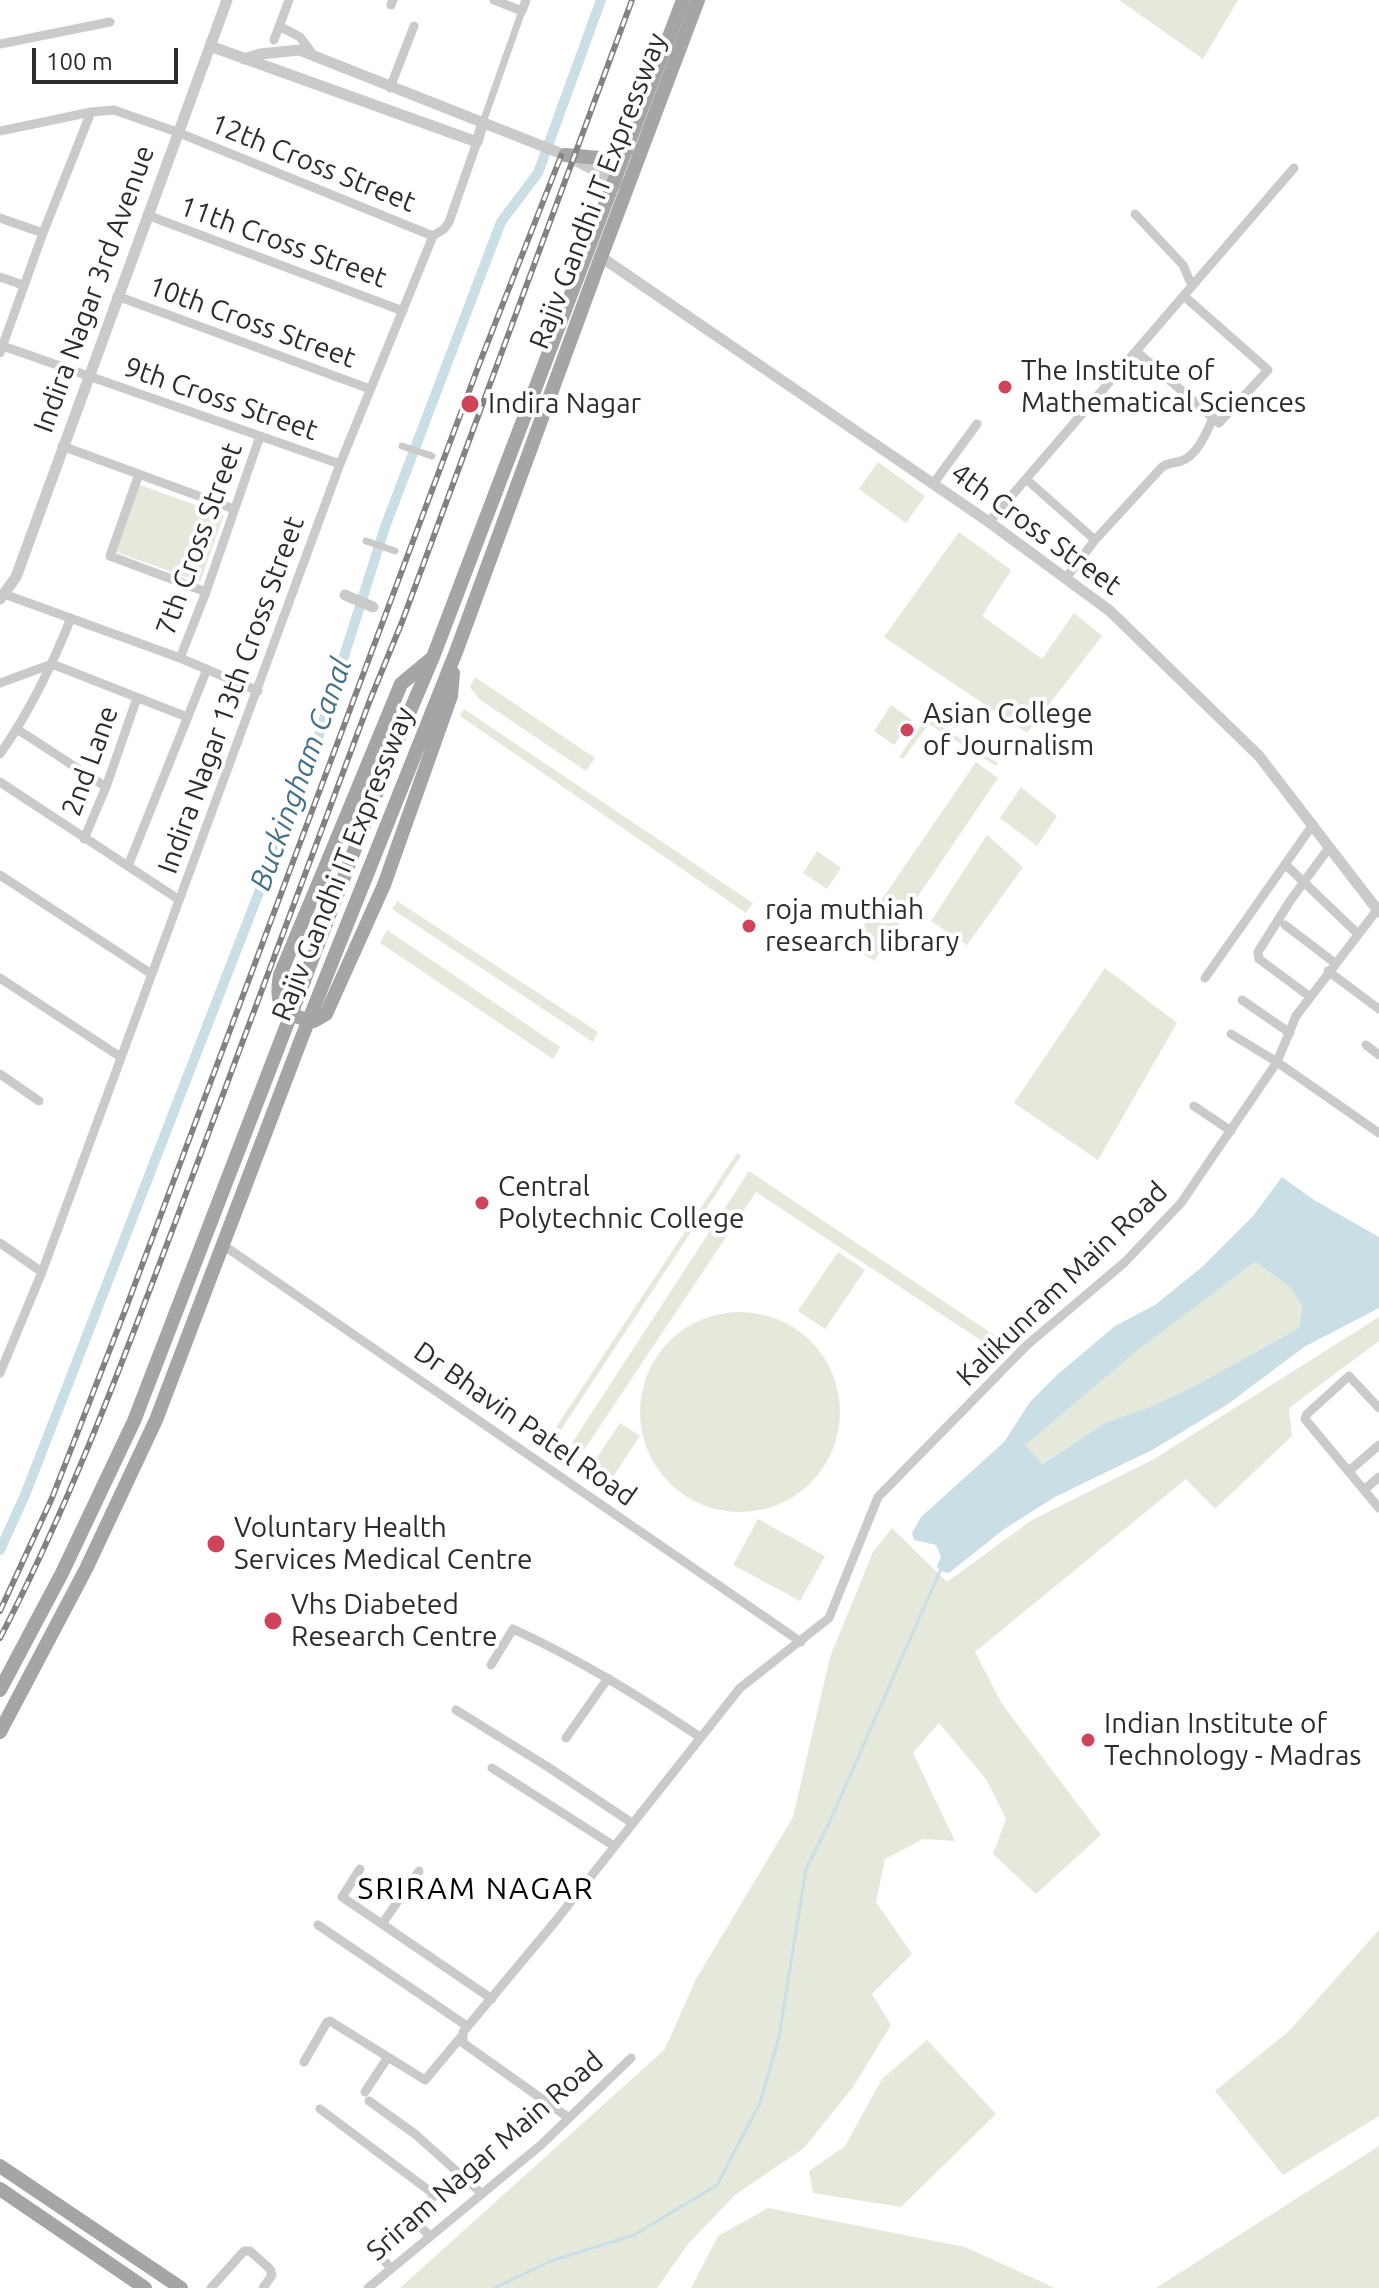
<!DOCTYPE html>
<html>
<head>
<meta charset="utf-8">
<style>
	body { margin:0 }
	#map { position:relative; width:1379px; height:2288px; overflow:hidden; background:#fff; font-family:Ubuntu,sans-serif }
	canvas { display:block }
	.scale { position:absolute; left:32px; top:48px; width:146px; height:36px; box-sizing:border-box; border:4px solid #2d2d2d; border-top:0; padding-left:10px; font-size:24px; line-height:28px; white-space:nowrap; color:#2d2d2d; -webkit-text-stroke:6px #fff; paint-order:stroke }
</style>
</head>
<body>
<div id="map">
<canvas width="1379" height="2288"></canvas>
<div class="scale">100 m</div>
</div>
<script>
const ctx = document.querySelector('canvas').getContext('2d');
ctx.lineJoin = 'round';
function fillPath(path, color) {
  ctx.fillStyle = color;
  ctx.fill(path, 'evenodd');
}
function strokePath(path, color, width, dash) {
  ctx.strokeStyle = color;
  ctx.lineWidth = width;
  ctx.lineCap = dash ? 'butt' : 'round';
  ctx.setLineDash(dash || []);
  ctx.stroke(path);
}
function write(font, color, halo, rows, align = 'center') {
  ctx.font = font + ' Ubuntu,sans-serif';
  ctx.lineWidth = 8;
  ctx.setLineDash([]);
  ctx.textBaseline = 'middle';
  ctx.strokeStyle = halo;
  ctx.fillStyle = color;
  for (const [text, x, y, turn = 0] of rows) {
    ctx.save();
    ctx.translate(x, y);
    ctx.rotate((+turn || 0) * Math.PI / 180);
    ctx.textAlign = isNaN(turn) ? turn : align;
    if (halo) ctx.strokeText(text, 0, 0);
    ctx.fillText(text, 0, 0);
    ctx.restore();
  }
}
fillPath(new Path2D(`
	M1119,0h119l-35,59z
	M878,462l47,34 -19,27 -47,-34z
	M137,484l87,31 -24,67 -87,-31z
	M959,532l52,38 -29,46 60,43 32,-46 28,23 -75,97 -143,-96z
	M475,677l120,81 -9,13 -107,-72 -9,-12z
	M891,705l21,15 -18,25 -20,-14z
	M464,709l289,194 -7,10 -286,-197z
	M927,717l71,46 -2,3 -67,-42 -26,35 -4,-2z
	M976,762l22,16 -124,183 -24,-15z
	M1021,787l36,29 -20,30 -37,-28z
	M987,835l36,32 -56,78 -36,-24z
	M817,851l24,17 -14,21 -24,-16z
	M397,901l201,131 -5,10 -201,-133z
	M387,930l173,117 -7,12 -173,-116z
	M1105,968l72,55 -79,137 -84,-57z
	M737,1153l4,3 -180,274 -5,-3z
	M749,1171l245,164 -6,10 -232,-153 -172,258 -12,-7z
	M838,1252l27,18 -40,59 -27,-18z
	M1255,1262l35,25 12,17 -3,24 -99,55 -45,22 -50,18 -64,41 -17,-19c54,-46 107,-96 166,-137 22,-15 44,-29 65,-46z
	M640 1412a100 100 0 1 1 200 0a100 100 0 1 1-200 0Z
	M1379,1317v24l-90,67 3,28 -77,73 -29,-30 -211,173 27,52 99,131 -65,59 -43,-40 13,-35 -20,-40 -47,-56 -26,30 42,88 -32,-2 -38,20 -9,43 36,52 -40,40 19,31 -38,62 -49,61 -69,47 -47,49 -31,44h-257l265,-239 30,-68 98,-164 37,-160 43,-105 19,-24 55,54 85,-62 122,-61z
	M620,1423l20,13 -33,50 -20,-14z
	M758,1519l67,37 -25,45 -67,-36z
	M1379,1930v186l-96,59 -68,-84 74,-60z
	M927,2040l69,74 -95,93 -88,-14 -4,-22 36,-25 37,-67z
	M1379,2146v142h-223z
	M768,2208l197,39 90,41h-364l27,-52z`), '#e4e9dc');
fillPath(new Path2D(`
	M1282,1177l32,23 65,37v71l-75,39 -76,57 -74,45 -99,48 -52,33 -54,43 -9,-2 -3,-5 4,-9 -5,-12 -22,-5 -2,-7 9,-16 83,-75 26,-40 28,-28 57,-48 40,-21 47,-38 51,-51zM1255,1262l35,25 12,18 -3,23 -99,55 -45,22 -50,18 -63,41 -17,-19 115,-97z`), '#cadee6');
strokePath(new Path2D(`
	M494,2288l57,-27 83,-26 83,-50 43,-82 19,-66 27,-168 24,-48 110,-250`), '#cadee6', 3);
strokePath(new Path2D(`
	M0,1550l25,-55 290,-747 70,-221 116,-305 37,-49 63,-173`), '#cadee6', 10);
strokePath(new Path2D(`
	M483,122l39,-111
	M402,446l30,10
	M366,541l29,10`), '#cacaca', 7);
strokePath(new Path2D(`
	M494,0l28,11 4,-11
	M391,5l2,-5
	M279,26l21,11 14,19
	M274,40l15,-40
	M0,44l110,-22
	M390,88l24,-62
	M0,131l91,-19 23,-2 63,22 256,104
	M147,215l256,96
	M0,218l43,15
	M0,277l23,8
	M1192,286l102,-118
	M117,296l253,93
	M0,345l340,119
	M1137,352l82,71 49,-53 -84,-74
	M0,353l43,-120 48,-121
	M62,446l172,63
	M139,474l-29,82 96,36
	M1026,479l69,61 67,-73c8,-6 12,-3 19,-6 16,-5 26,-29 32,-43
	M933,484l44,-60
	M989,522l203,-236 -9,-21 -48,-51
	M1066,578l29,-38
	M4,594l176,64 78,33
	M180,658l26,-66 54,-156
	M0,683l52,-19 135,53
	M17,729l89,58
	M0,754c30,-43 52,-88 71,-136
	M0,782l178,117
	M84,839l22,-52 31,-89
	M1286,865l72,69
	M128,866l79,-197
	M0,875l150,98
	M1285,925l50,38
	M1328,971l51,38
	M0,978l119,78
	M1205,978l107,-152
	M1309,996l-50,-37 -1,-7 32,-51 38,-52
	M1242,1000l48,33
	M1231,1034l46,28 102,71
	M1366,1045l13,10
	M0,1074l39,27
	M1194,1106l37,25
	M0,1243l42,29
	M223,1245l578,397
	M0,1373l42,-101 298,-808 93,-228 11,-7 5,-7 28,-80
	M1379,1408l-30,-32 -42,38 -2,5 74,89
	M1349,1471l30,-26
	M1365,1489l14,-12
	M491,1665l22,-36c66,30 127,68 187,108
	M456,1710l92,57 84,56
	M566,1738l42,-60
	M492,1768l122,78
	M360,1869l-18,28 40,27
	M419,1871l-37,53 110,75
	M318,1925l149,101
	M304,2062l23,-40 3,-1 95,59 36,-43
	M365,2092l23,-35
	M369,2101l46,33 66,59
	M320,2109l115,86 -23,23 18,18
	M569,2118l-106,-75v-11l91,-109 186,-235 89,-70 49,-121 149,-152 98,-83 56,-59 96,-141 19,-46 81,-106
	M372,2248l18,19
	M211,2288l33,-37h6l20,18 2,6 -9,13
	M368,2288l173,-143 90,-87`), '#cacaca', 9);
strokePath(new Path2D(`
	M210,46l267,96 6,-20
	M244,59l16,-5 39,-4 266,105 55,28
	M601,257l388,265 121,89 149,145 120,156
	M345,595l28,12
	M0,599l16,-22 211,-577`), '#cacaca', 11);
strokePath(new Path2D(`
	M565,155l47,4 14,-8
	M329,858l72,-174 30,-25
	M384,885l67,-189 2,-23
	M0,1690l62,-117 72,-152 254,-658 45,-106 250,-657
	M0,1732l86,-163 70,-149 146,-383 154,-385 145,-395 97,-257
	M0,2166l181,122
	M0,2189l145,99`), '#a5a5a5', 14);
const rail = new Path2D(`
	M0,1611l52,-113 74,-190 354,-946 81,-206
	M0,1638c71,-136 124,-280 178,-423 64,-171 128,-343 192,-515l32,-78 230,-622`);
strokePath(rail, '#828282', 6);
strokePath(rail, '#fff', 3, [9]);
strokePath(new Path2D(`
	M329,858l-49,117c-6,32 3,40 34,46l12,-7 58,-129`), '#a5a5a5', 14);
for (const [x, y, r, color] of [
	[1005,387,8,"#cf445a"],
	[470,404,10,"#cf445a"],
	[907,730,8,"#cf445a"],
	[749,926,8,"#cf445a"],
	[482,1203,8,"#cf445a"],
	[216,1544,10,"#cf445a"],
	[273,1621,10,"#cf445a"],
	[1088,1740,8,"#cf445a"]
]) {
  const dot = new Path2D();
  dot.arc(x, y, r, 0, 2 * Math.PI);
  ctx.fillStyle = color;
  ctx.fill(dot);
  strokePath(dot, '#fff', 3);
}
write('28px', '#2d2d2d', '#fff', [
	["12th Cross Street",313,163,22],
	["Rajiv Gandhi IT Expressway",598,191,-69],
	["11th Cross Street",283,242,20],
	["Indira Nagar 3rd Avenue",94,289,-70],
	["10th Cross Street",252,322,20],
	["9th Cross Street",221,399,19],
	["4th Cross Street",1036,529,36],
	["7th Cross Street",199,539,-70],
	["Indira Nagar 13th Cross Street",231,695,-70],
	["2nd Lane",90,761,-70],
	["Rajiv Gandhi IT Expressway",343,864,-68],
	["Kalikunram Main Road",1062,1284,-44],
	["Dr Bhavin Patel Road",525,1424,35],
	["Sriram Nagar Main Road",485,2156,-41]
]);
write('28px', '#2d2d2d', '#fff', [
	["The Institute of",1021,371],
	["Mathematical Sciences",1021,403],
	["Indira Nagar",488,404],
	["Asian College",923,714],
	["of Journalism",923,746],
	["roja muthiah",765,910],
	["research library",765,942],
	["Central",498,1187],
	["Polytechnic College",498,1219],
	["Voluntary Health",234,1528],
	["Services Medical Centre",234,1560],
	["Vhs Diabeted",291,1605],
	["Research Centre",291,1637],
	["Indian Institute of",1104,1724],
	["Technology - Madras",1104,1756]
], 'left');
write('italic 30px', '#457285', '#fff', [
	["Buckingham Canal",301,774,-70]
]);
ctx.letterSpacing = '2px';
write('30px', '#000', '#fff', [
	["SRIRAM NAGAR",476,1889]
]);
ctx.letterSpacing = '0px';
</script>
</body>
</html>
